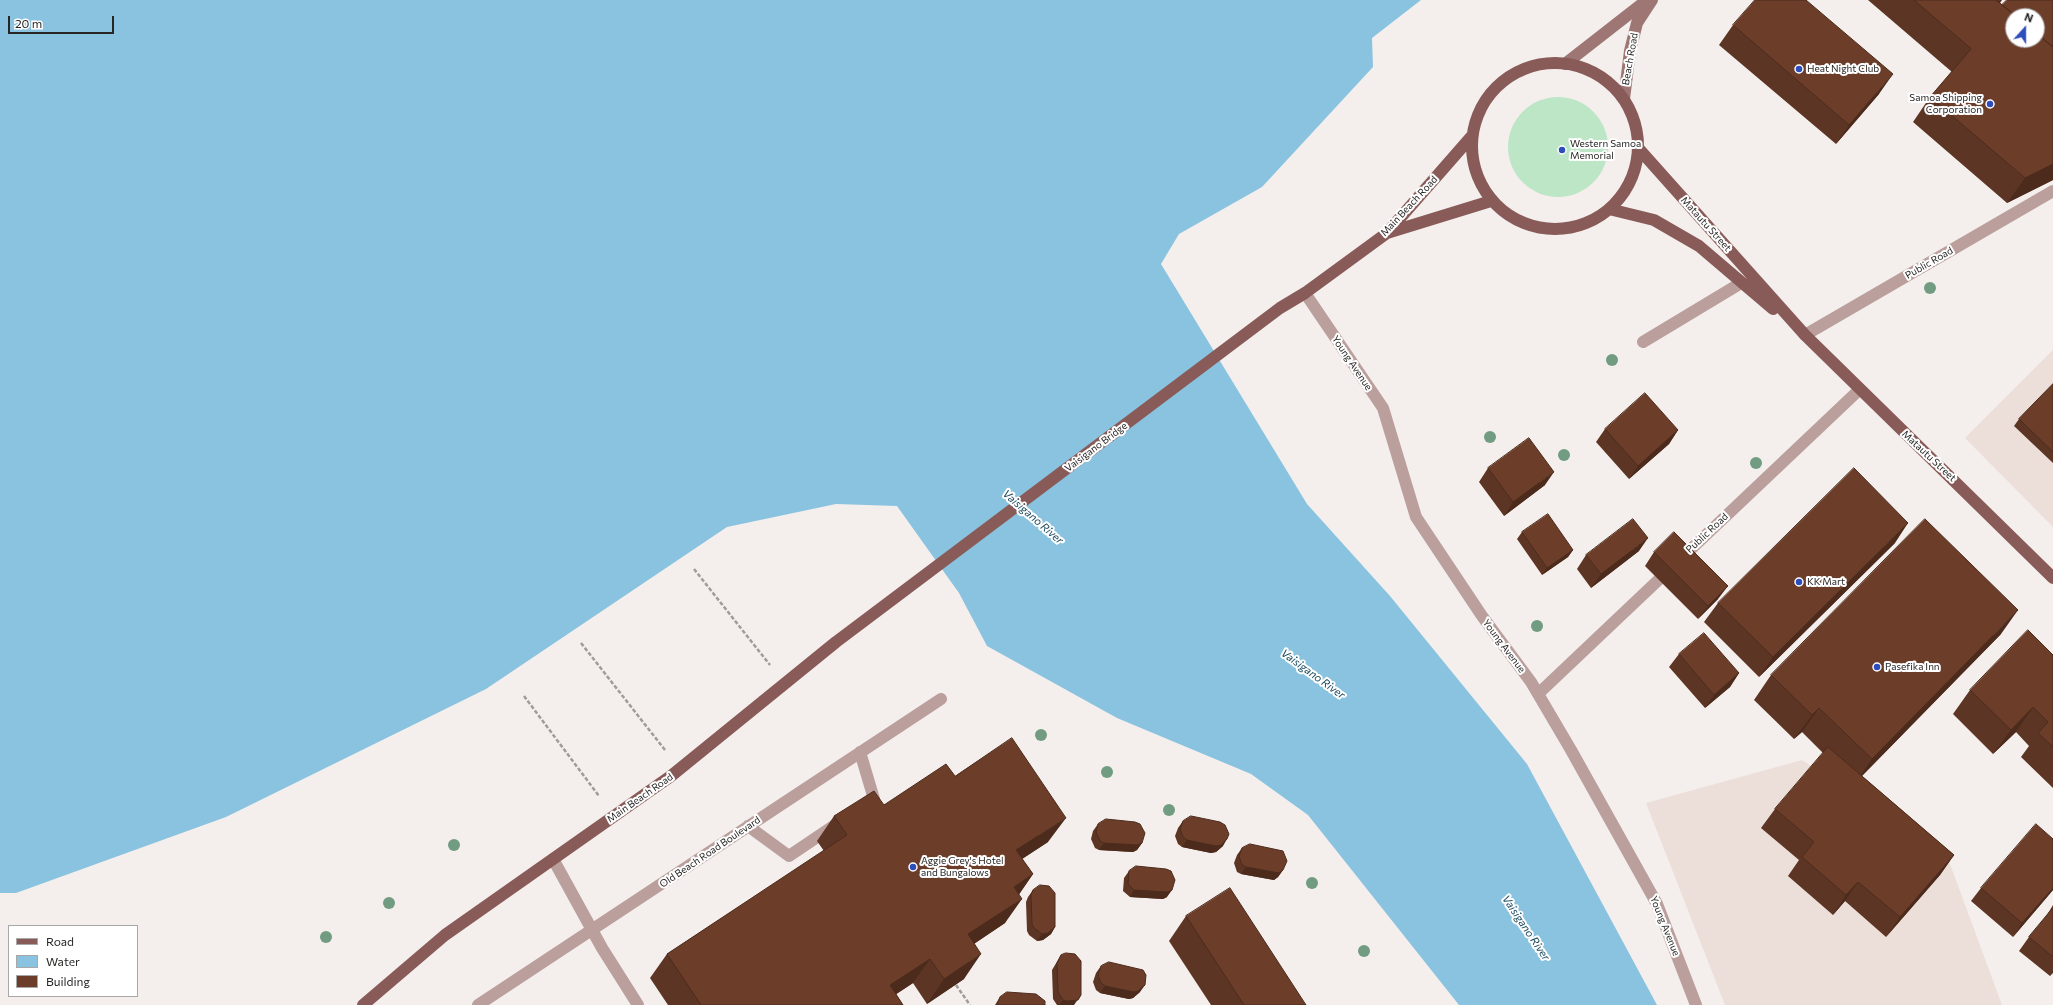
<!DOCTYPE html>
<html>
<head>
<meta charset="utf-8">
<style>
	body { margin:0 }
	#map { position:relative; width:2053px; height:1005px; overflow:hidden; background:#f4efec; font-family:Commissioner,sans-serif }
	canvas { display:block }
	.legend { position:absolute; left:8px; top:925px; width:130px; height:72px; box-sizing:border-box; background:#fff; border:1px solid #a9a8a8; margin:0; padding:5px 7px; list-style:none; font-size:12px; color:#282625 }
	.legend li { display:flex; align-items:center; gap:8px; height:20px }
	.legend b { width:20px; border:1px solid #a9a8a8 }
	.north { position:absolute; left:2005px; top:8px; width:40px; height:40px; box-sizing:border-box; background:#fff; border:1px solid #a9a8a8; border-radius:50%; rotate:21deg; font-size:11px; font-weight:700; line-height:16px; text-align:center; color:#282625 }
	.north::after { content:''; display:block; margin:auto; width:14px; height:18px; background:#2d4dbd; clip-path:polygon(50% 0,100% 100%,50% 72%,0 100%) }
	.scale { position:absolute; left:8px; top:16px; width:106px; height:18px; box-sizing:border-box; border:2px solid #282625; border-top:0; padding-left:5px; font-size:12px; line-height:14px; white-space:nowrap; color:#282625; -webkit-text-stroke:3px #fff; paint-order:stroke }
</style>
</head>
<body>
<div id="map">
<canvas width="2053" height="1005"></canvas>
<ul class="legend">
<li><b style="height:5px;background:#895b58"></b>Road</li>
<li><b style="height:11px;background:#8ac3e0"></b>Water</li>
<li><b style="height:11px;background:#6c3e2a"></b>Building</li>
</ul>
<div class="north">N</div>
<div class="scale">20 m</div>
</div>
<script>
const ctx = document.querySelector('canvas').getContext('2d');
ctx.lineJoin = 'round';
function fillPath(path, color) {
  ctx.fillStyle = color;
  ctx.fill(path, 'evenodd');
}
function strokePath(path, color, width, dash) {
  ctx.strokeStyle = color;
  ctx.lineWidth = width;
  ctx.lineCap = dash ? 'butt' : 'round';
  ctx.setLineDash(dash || []);
  ctx.stroke(path);
}
function write(font, color, halo, rows, align = 'center') {
  ctx.font = font + ' Commissioner,sans-serif';
  ctx.lineWidth = 4;
  ctx.setLineDash([]);
  ctx.textBaseline = 'middle';
  ctx.strokeStyle = halo;
  ctx.fillStyle = color;
  for (const [text, x, y, turn = 0] of rows) {
    ctx.save();
    ctx.translate(x, y);
    ctx.rotate((+turn || 0) * Math.PI / 180);
    ctx.textAlign = isNaN(turn) ? turn : align;
    if (halo) ctx.strokeText(text, 0, 0);
    ctx.fillText(text, 0, 0);
    ctx.restore();
  }
}
fillPath(new Path2D(`
	M2053,350v177l-88,-89z
	M1802,760l144,93 56,152h-277l-79,-202z`), '#ecdfd9');
fillPath(new Path2D(`
	M1508 147a50 50 0 1 1 100 0a50 50 0 1 1-100 0Z`), '#bde6c7');
fillPath(new Path2D(`
	M0,0h1421l-49,38 1,29 -111,120 -83,47 -18,30 146,240 83,92 137,168 130,241h-198l-151,-190 -57,-41 -134,-56 -130,-72 -28,-53 -62,-87 -61,-2 -109,23 -241,162 -260,128 -210,76h-16z`), '#8ac3e0');
strokePath(new Path2D(`
	M694,569l76,96
	M581,643l84,107
	M524,696l75,100
	M956,985l14,20`), '#a09c9a', 2.5, [4, 2]);
strokePath(new Path2D(`
	M1643,342l98,-59
	M860,752l14,47 -7,4
	M748,826l41,30 46,-31
	M553,859l49,89 36,57
	M478,1005l463,-306`), '#ba9f9c', 12);
strokePath(new Path2D(`
	M1305,293l78,115 33,109 66,99 49,66 40,68 86,154 39,101
	M1805,335l248,-144
	M1538,694l321,-304`), '#ba9f9c', 12);
strokePath(new Path2D(`
	M1565,64l82,-64
	M1624,99l6,-48 7,-28 15,-23`), '#9e7775', 12);
strokePath(new Path2D(`
	M1472 146a83 83 0 1 1 166 0a83 83 0 1 1-166 0Z
	M1639,149l166,186 248,243
	M1609,209l45,11 45,26 74,63
	M1387,233l104,-32
	M363,1005l82,-70 226,-159 165,-134 444,-334 25,-15 82,-60 84,-96`), '#895b58', 12);
ctx.fillStyle = '#729c82';
for (const [x, y] of [
	[1930,288],
	[1612,360],
	[1490,437],
	[1564,455],
	[1756,463],
	[1537,626],
	[1041,735],
	[1107,772],
	[1169,810],
	[454,845],
	[1312,883],
	[389,903],
	[326,937],
	[1364,951]
]) {
  ctx.beginPath();
  ctx.arc(x, y, 6, 0, 2 * Math.PI);
  ctx.fill();
}
fillPath(new Path2D(`
	M1868,0h134l-2,3 2,2 51,-5v180l-46,23 -94,-81 17,-25 22,-25z
	M1733,25l146,69 -43,50 -117,-99z
	M2053,384v79l-39,-37 5,-7z
	M1605,429l73,1 -9,14 -40,35 -33,-37z
	M1488,468l57,17 -41,31 -25,-34z
	M1522,532l51,18 -5,7 -26,18 -25,-36z
	M1895,543l-136,134 -55,-55 14,-19z
	M1639,551l-48,37 -14,-19 9,-14z
	M1654,552l64,47 -20,20 -53,-53z
	M2001,634l-139,142 92,79 -14,20 -54,62 -41,-36 -12,14 -45,-39 11,-16 -38,-32 14,-19 48,-56 -21,-21 -8,7 -40,-39 17,-25z
	M1679,654l60,19 -9,14 -25,21 -36,-41z
	M2053,655v133l-32,-31 8,-11 -13,-14 -23,22 -40,-40 17,-24z
	M955,776l93,66 -26,17 11,15 -14,20 -14,29 -31,21 -10,35 -37,25 -14,-21 -17,11 7,11h-235l-18,-27 17,-24 157,-103 -7,-10 17,-25 50,-11z
	M1183,821l40,25 -7,6 -5,1 -29,-6 -4,-3 -3,-8 3,-8z
	M1098,824l44,19 -5,7 -4,2 -34,-2 -4,-2 -4,-9 2,-8z
	M1242,848l41,22 -5,7 -4,3 -33,-6 -4,-2 -3,-9 3,-8z
	M1129,871l38,26 -4,2 -33,-2 -7,-6 1,-13z
	M1981,888l72,2 -40,47 -42,-36z
	M1033,890l22,37 -4,7 -8,6 -6,1 -8,-6 -2,-4 -1,-29 2,-5z
	M2053,905v68l-3,3 -31,-25 10,-14 18,-22z
	M1186,916l120,89h-95l-42,-64z
	M1061,955l13,50h-17l-4,-6 -1,-29z
	M1101,966l39,26 -7,6 -4,1 -29,-6 -4,-3 -3,-8 3,-9z
	M1000,997l45,8h-50z`), '#5d3524');
fillPath(new Path2D(`
	M1893,74l-14,20 -43,50 13,-19z
	M2053,164v16l-46,23 18,-25z
	M1678,430l-9,14 -40,35 9,-13z
	M1554,472l-9,13 -41,31 9,-14z
	M1908,523l-13,20 -136,134 14,-20z
	M1648,538l-9,13 -48,37 10,-14z
	M1573,550l-5,7 -26,18 5,-7z
	M1728,586l-10,13 -20,20 10,-13z
	M2018,610l-17,24 -146,149 17,-24z
	M1739,673l-9,14 -25,21 9,-13z
	M2033,707l-17,25 -23,22 18,-24z
	M1819,708l-17,24 -8,7 18,-24z
	M1066,818l-18,24 -49,32 17,-24z
	M1227,839l-4,7 -7,6 -5,1 -29,-6 5,-7z
	M1104,843h38l-5,7 -4,2 -34,-2z
	M1954,855l-14,20 -54,62 14,-20z
	M1246,867l37,3 -5,7 -4,3 -33,-6z
	M1033,874l-17,25 -2,-12z
	M1858,882l-13,19 -12,14 13,-20z
	M2053,888v2l-40,47 9,-14z
	M1134,890h38l-5,7 -4,2 -33,-2z
	M1022,899l-17,24 -54,36 17,-25z
	M1055,927l-4,7 -8,6 -6,1 5,-7z
	M981,954l-17,25 -37,25 17,-25z
	M930,959l-17,24 -33,22 10,-20z
	M1145,985l-5,7 -7,6 -4,1 -29,-6 5,-7z
	M1081,995l-7,10h-15l4,-5z`), '#4c2b1d');
const building = new Path2D(`
	M1755,0h51l87,74 -44,51 -116,-100z
	M1914,0h82l20,16h-3v24h24v-6l16,13v117l-28,14 -95,-81 41,-48z
	M1996,0h5l-2,2z
	M2007,0h46v47l-16,-13v-18h-21l-14,-11z
	M2053,384v68l-34,-33z
	M1645,393l33,37 -40,36 -33,-37z
	M1529,438l25,34 -41,30 -25,-34z
	M1854,468l54,55 -135,134 -55,-54z
	M1548,514l25,36 -26,18 -25,-36z
	M1633,519l15,19 -47,36 -15,-19z
	M1925,519l93,91 -146,149 -53,-51 -7,7 -41,-40z
	M1674,532l54,54 -20,20 -54,-54z
	M2028,630l25,25v92l-15,-14 10,-11 -15,-15 -22,23 -41,-40z
	M1704,633l35,40 -25,22 -35,-41z
	M1012,738l54,80 -50,32 17,24 -19,13 8,12 -54,35 13,20 -37,25 -14,-20 -40,26 13,20h-202l-34,-51 180,-119 -13,-19 40,-25 10,14 62,-41 9,12z
	M1828,747l126,108 -54,62 -42,-35 -12,13 -44,-38 12,-15 -39,-33z
	M1191,816l29,6 5,3 4,9 -2,5 -6,6 -5,1 -29,-6 -4,-3 -3,-8 3,-8z
	M1106,819l29,3 5,2 5,9 -3,10 -5,2 -33,-2 -4,-2 -4,-9 2,-8z
	M2036,824l17,15v49l-31,35 -41,-35z
	M1250,844l33,7 4,10 -4,9 -4,3 -33,-6 -4,-2 -3,-9 3,-8z
	M1136,866l30,3 5,2 4,9 -3,10 -4,2 -34,-2 -6,-6 1,-13z
	M1040,885l9,1 6,7v34l-7,6 -6,1 -8,-6 -2,-4 -1,-29 2,-5z
	M1230,888l76,117h-62l-58,-89z
	M2053,908v49l-24,-20z
	M1066,953l9,1 6,7v34l-3,5 -10,1 -5,-1 -5,-8 -1,-29 4,-8z
	M1109,962l34,8 3,5 -1,10 -7,6 -4,1 -29,-6 -4,-3 -3,-8 3,-9z
	M1007,992l29,2 9,7v4h-48l3,-8z`);
fillPath(building, '#6c3e2a');
strokePath(building, '#4c2b1d', 1);
for (const [x, y, r, color] of [
	[1799,69,4,"#2d4dbd"],
	[1990,104,4,"#2d4dbd"],
	[1562,150,4,"#2d4dbd"],
	[1799,582,4,"#2d4dbd"],
	[1877,667,4,"#2d4dbd"],
	[913,867,4,"#2d4dbd"]
]) {
  const dot = new Path2D();
  dot.arc(x, y, r, 0, 2 * Math.PI);
  ctx.fillStyle = color;
  ctx.fill(dot);
  strokePath(dot, '#fff', 1.5);
}
write('10px', '#282625', '#fff', [
	["Beach Road",1630,59,-80],
	["Main Beach Road",1409,206,-47],
	["Matautu Street",1706,224,48],
	["Public Road",1929,263,-30],
	["Young Avenue",1352,363,56],
	["Vaisigano Bridge",1096,447,-37],
	["Matautu Street",1929,456,43],
	["Public Road",1707,533,-43],
	["Young Avenue",1504,646,53],
	["Main Beach Road",640,798,-35],
	["Old Beach Road Boulevard",710,852,-34],
	["Young Avenue",1665,926,68]
]);
write('10px', '#282625', '#fff', [
	["Heat Night Club",1807,69],
	["Samoa Shipping",1982,98,"right"],
	["Corporation",1982,110,"right"],
	["Western Samoa",1570,144],
	["Memorial",1570,156],
	["KK Mart",1807,582],
	["Pasefika Inn",1885,667],
	["Aggie Grey's Hotel",921,861],
	["and Bungalows",921,873]
], 'left');
write('italic 11px', '#19475c', '#fff', [
	["Vaisigano River",1033,517,41],
	["Vaisigano River",1313,674,36],
	["Vaisigano River",1526,928,56]
]);
</script>
</body>
</html>
